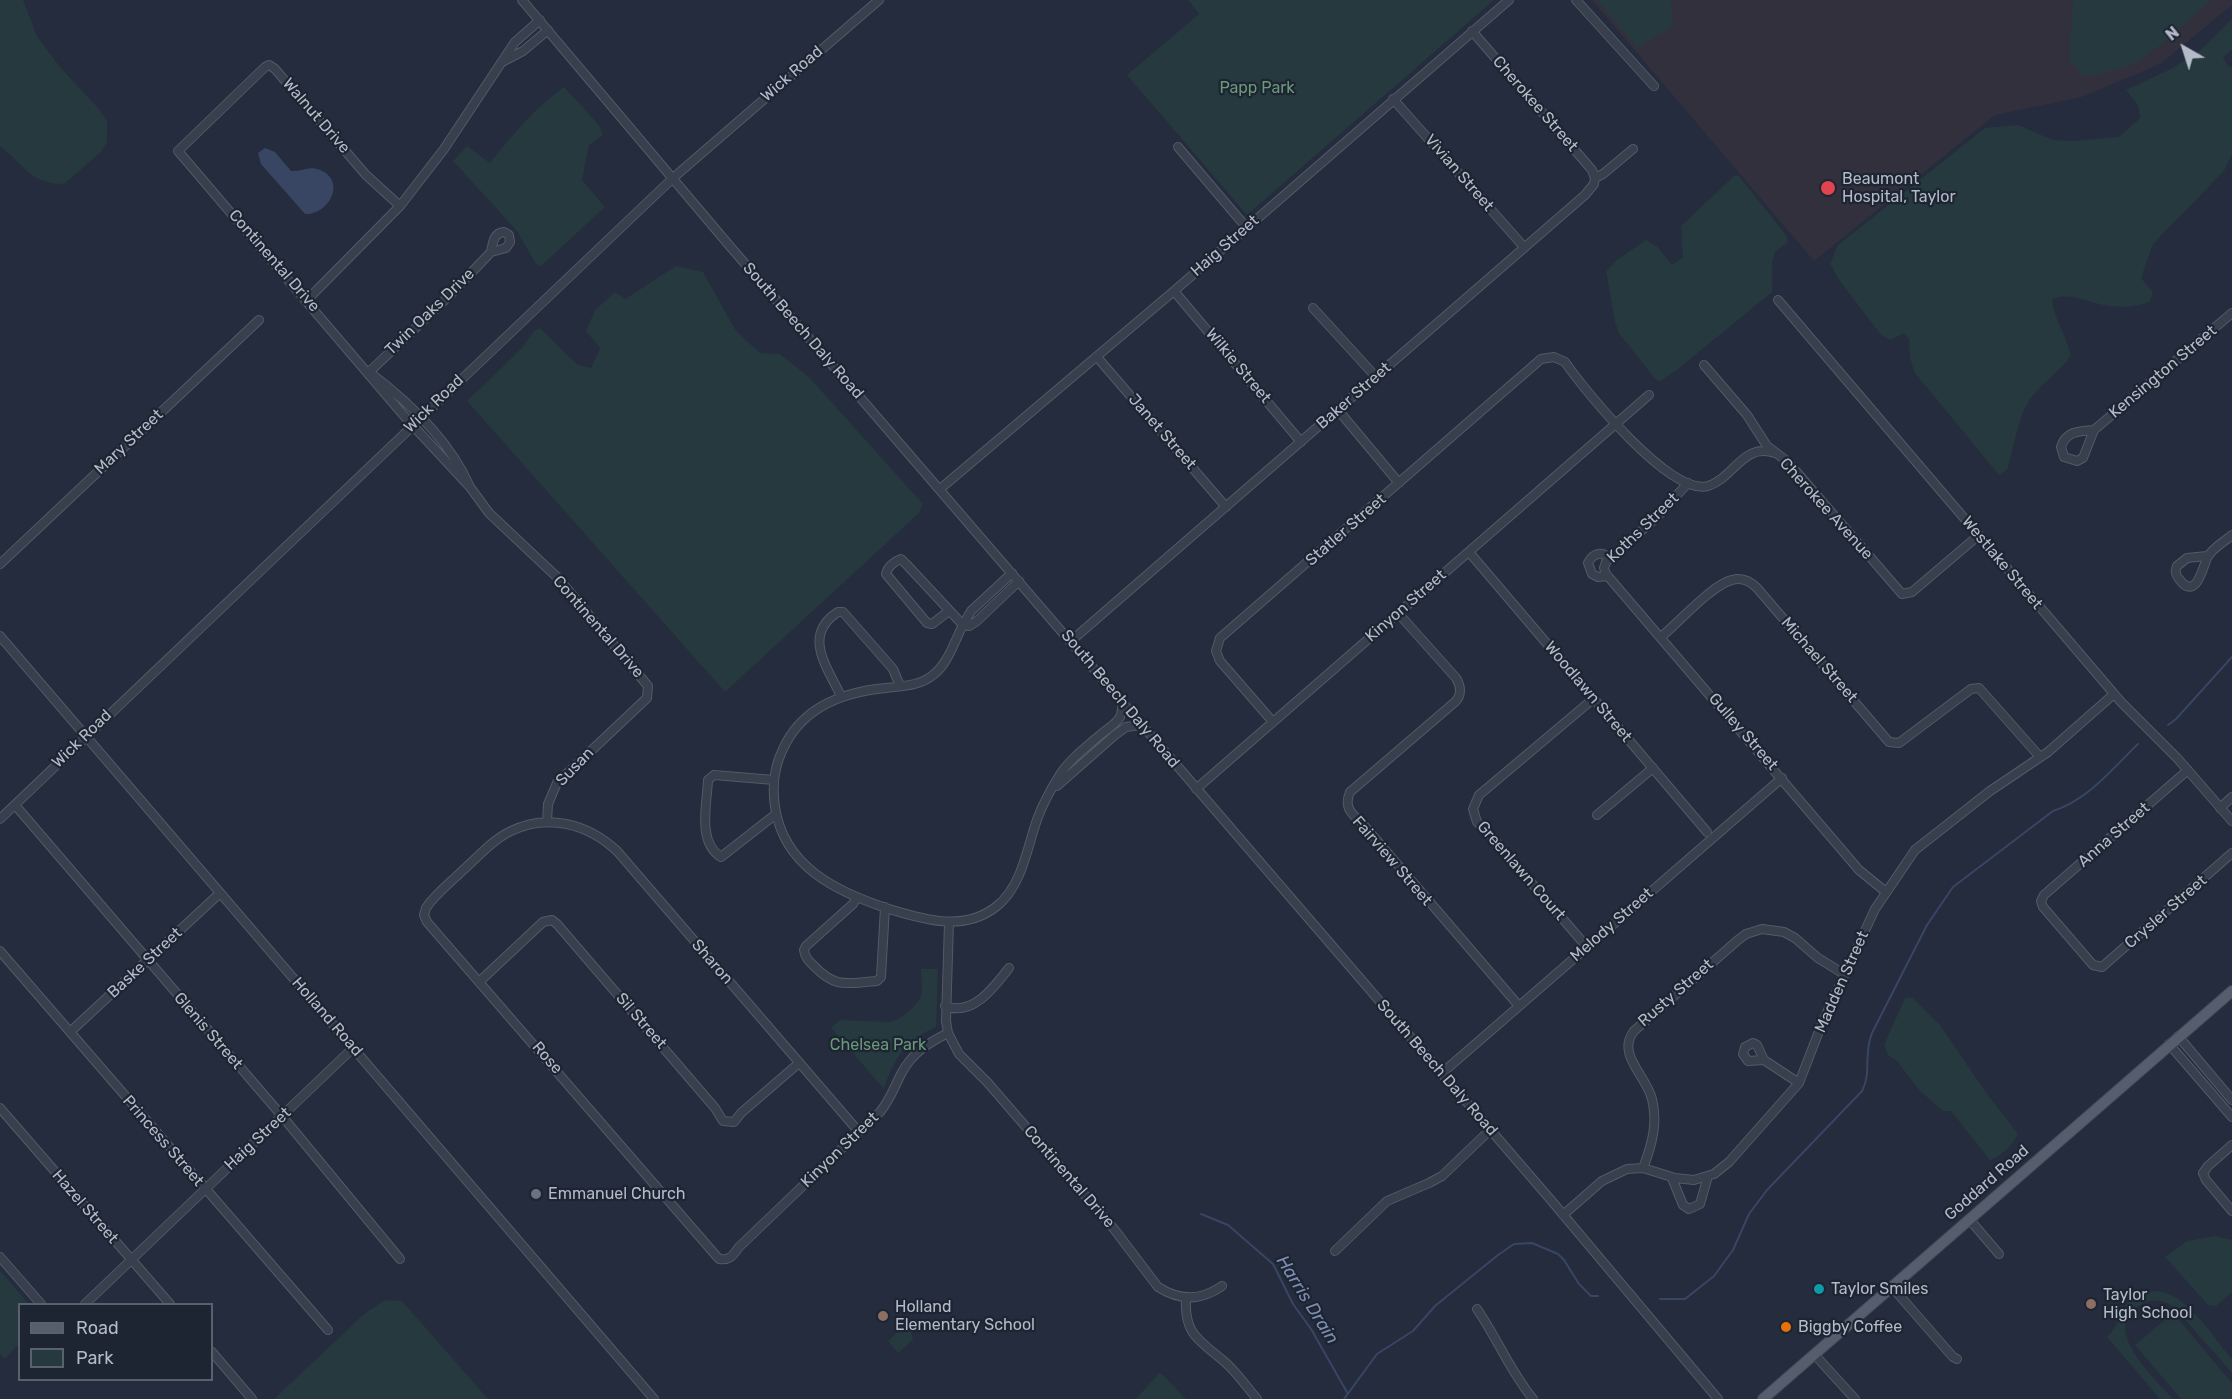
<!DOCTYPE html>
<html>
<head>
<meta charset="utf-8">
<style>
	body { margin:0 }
	#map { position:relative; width:2232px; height:1399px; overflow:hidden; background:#242c3d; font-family:Rubik,sans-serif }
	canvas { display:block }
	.legend { position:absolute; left:18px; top:1303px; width:195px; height:78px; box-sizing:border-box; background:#1d2432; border:2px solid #59606e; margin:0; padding:8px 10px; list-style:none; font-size:18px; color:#b4bac8 }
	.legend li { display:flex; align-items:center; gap:12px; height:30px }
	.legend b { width:30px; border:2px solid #59606e }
	.north { position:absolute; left:2154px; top:18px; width:60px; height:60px; -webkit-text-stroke:4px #1d2432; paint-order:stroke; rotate:321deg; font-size:16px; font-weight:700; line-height:24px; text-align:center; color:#b4bac8 }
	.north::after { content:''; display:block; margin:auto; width:21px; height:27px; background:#b4bac8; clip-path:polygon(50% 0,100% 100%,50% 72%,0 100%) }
</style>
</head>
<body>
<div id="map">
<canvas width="2232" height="1399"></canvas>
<ul class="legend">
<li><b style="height:8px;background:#565d6d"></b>Road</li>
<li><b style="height:16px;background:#26393e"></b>Park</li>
</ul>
<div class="north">N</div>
</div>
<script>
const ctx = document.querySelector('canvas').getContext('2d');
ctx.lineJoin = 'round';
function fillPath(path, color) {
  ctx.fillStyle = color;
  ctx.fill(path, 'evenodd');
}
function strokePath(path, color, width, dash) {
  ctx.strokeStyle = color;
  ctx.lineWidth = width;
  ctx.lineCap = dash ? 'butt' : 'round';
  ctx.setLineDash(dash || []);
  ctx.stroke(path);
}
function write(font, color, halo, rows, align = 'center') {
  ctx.font = font + ' Rubik,sans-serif';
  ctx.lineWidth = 4.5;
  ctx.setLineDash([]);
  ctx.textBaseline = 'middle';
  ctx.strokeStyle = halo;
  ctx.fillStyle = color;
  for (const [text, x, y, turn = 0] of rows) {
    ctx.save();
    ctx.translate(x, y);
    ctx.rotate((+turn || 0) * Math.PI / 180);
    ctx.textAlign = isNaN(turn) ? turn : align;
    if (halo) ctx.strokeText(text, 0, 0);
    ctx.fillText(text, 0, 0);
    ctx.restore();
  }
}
fillPath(new Path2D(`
	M1592,0h640v5l-72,59 -78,33 -87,18 -181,146z`), '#33303e');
fillPath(new Path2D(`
	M0,0h23l14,36 23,31 39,42 8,12v21l-7,11 -36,31c-34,0 -40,-19 -64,-38z
	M1188,0h306l-247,215 -120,-140 72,-61z
	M1597,0h74l2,27 -36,20z
	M2073,0h138c-24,22 -49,47 -77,63 -16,8 -34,11 -51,13l-14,-16z
	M2232,19v31l-9,7 5,9 4,1v87l-8,17 -71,73 -12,34 12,14 -3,10c-14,5 -32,6 -47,3 -18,-4 -33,-13 -51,-6 2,20 14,36 19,56 -10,17 -29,27 -41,44 -13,21 -16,49 -23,71l-8,5 -84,-102 -5,-14 -1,-20 -5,-6 -13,7 -10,-5 -42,-55 -9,-16 8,-19 147,-117 33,-3 35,15 21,1 45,-4 21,-19 -2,-13 -12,-15 45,-21 30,-19z
	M564,87l35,38 4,10 -14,10 -7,35 23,27 -64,59 -5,-2 -19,-33 -64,-70 14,-15 23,17c21,-27 46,-56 74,-76z
	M1734,176h5l47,59 2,7 -13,10 -3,11v29l-94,77 -17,12 -5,-1 -37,-47 -4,-11 -9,-51 11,-11 29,-20 12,7 14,18 11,-8 -2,-31z
	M676,266l27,6 33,59 24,22 20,1 29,23 114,127 -4,9 -194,179 -258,-291 55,-53 12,-17 6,-3 38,37 13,3 9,-20 -14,-17 9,-21 20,-18 10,7z
	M921,969h17l-2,58c-30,13 -42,31 -52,62l-53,-61 9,-8 51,2c10,-3 27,-16 30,-27 2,-8 0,-18 0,-26z
	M1905,998h8l27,27 45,66 33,43c-7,13 -14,20 -28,26l-39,-49h-8l-23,-20 -24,-31 -8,-5 -4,-10z
	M2215,1236l17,4v52l-16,14 -8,-1 -43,-48 22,-16z
	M0,1271l29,33h-9l-1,40 -14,15 -5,-5z
	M2158,1291c29,3 55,46 74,68v14l-59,-67c-10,-6 -21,-7 -31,-2 -45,23 13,74 31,95h-13l-53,-62c21,-19 8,-43 51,-46z
	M385,1300l17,1 86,98h-214l90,-85z
	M2173,1313l59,70v16h-51l-46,-54z
	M906,1324l4,3 3,13 -15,13 -10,-12z
	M1159,1373l4,2 23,24h-50z`), '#26393e');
fillPath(new Path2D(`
	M265,148l10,4 16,19c10,1 18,-6 29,-1 27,11 9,45 -15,44l-44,-50 -3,-11z`), '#384664');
strokePath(new Path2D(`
	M2168,725l8,-6 56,-62
	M1201,1214l27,11 45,39 20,40 18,25 37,65
	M1660,1299h25l29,-23 19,-26 16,-36 18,-24 95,-99c10,-19 1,-36 10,-58l55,-108 26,-38 100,-76c35,-11 59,-42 85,-67
	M1344,1399l33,-45 36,-23 22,-25 63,-51 16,-11 18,-1 26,11 6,6 15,24 12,12h7`), '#384664', 2);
const minor = new Path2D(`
	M522,0l206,244 822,955 168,200
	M1576,0l78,86
	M1472,31l120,139 3,8
	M504,61l19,-10 25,-21
	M1393,99l131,148
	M1178,147l68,80
	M1174,291l127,151
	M307,300l93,-94 44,-57 71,-107 25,-22
	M1778,300l343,402 57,57 54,62
	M1313,308l63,69
	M1097,357l129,150
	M1704,365l43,50 20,31 21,16 114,132 10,-2 67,-57
	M369,372c40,30 81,69 101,115l-65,-70 -227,-266 87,-84 4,-2 6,4 91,106 34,31
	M369,372l80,-76 42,-44 15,-4 4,-6 -1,-7 -5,-3c-11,1 -11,11 -13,20
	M1338,410l61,73
	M2094,430l-11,28 -6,3 -13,-4 -3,-10c5,-16 18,-16 33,-17l138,-117
	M1688,483l-31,34 -51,45 -2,6 2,6 253,296 27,22
	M470,487l19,26 69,65 90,108 -1,12 -90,85 -9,21 -1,18
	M940,489l234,-198 335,-291
	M1469,552l238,280
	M2207,556l-20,2 -10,8c-2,5 -2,8 2,13 17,23 24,-12 28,-21 4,-9 18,-17 25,-23
	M0,564l259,-244
	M1012,573l-41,38 -8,14 6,1 8,-5 42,-40
	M1608,576l-10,1 -6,-3 -4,-11c5,-10 13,-12 22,-5
	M949,611l-17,13 -5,-1 -41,-49c1,-7 9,-13 15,-15l6,6 56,60c-9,17 -15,39 -30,50 -13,11 -31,11 -47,13 -44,4 -84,19 -103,61 -9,18 -11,38 -8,58 9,60 62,85 114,102 36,11 76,23 108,-3 26,-21 30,-60 41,-89 5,-13 13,-28 21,-41 9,-15 27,-29 41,-41 6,-5 16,-11 20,-18 2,-4 2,-10 3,-14
	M1398,613l58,65c5,8 6,17 -1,24l-105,90c-6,14 0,21 11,30l158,184
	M0,636l654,763
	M1661,637c17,-14 52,-53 71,-57 10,-3 18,1 25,8l132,154 10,1 72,-54 8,-1 61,69
	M1071,641l514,-446 9,-11 1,-6 8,-4 30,-25
	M841,696c-14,-29 -39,-61 -3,-84h5l50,57 7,17
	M1273,722l-53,-61 -4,-10 4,-13 321,-279 13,-2 11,5c20,29 106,135 143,124 26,-8 35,-44 67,-33
	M2188,770l-144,125 -3,6 2,6 50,58 9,2 130,-114
	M774,780l-60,-5 -6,5c-1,24 -11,62 13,77l55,-43
	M1057,786l58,-51 11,-8 15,-2
	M1196,789l453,-394
	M15,805l267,311 118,143
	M2220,808l12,-11
	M1597,815l56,-47
	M0,819l673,-641 206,-178
	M857,897l-4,7 -47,42 -2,4c1,8 5,11 10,16 22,23 33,17 63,15l4,-4 4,-70
	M949,922l-3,99 2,12 11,21 29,29 126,146 44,58c22,14 43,14 64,-1
	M1587,947l-103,-119 -7,-6 -4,-13 6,-14 114,-96
	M0,951l328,379
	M480,981l63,-59 9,-2 5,4 158,184 8,13 11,1 7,-9 58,-50
	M945,1006c28,11 49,-19 64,-38
	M70,1032l150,-139
	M2178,1036l54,64
	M2169,1044l63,73
	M1764,1060l-16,1 -5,-7 2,-7 8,-4 4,2 7,15 35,23
	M1442,1073l340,-295
	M0,1108l170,196
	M859,1132l-242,-281c-29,-27 -69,-38 -106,-20 -19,9 -34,27 -50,41 -11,11 -26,22 -35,36l-2,7 3,7 292,337c11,2 14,-4 20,-12l141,-135c10,-12 14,-24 21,-38 11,-21 27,-31 47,-41
	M2232,1145l-24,21 -5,7 3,7 26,31
	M1643,1168c9,-23 15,-45 9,-69 -6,-24 -36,-45 -18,-68l104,-91 8,-6 16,-5 22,3 11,6 23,20 26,16
	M1672,1178l11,27 6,4 11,-5 8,-28
	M1563,1215l39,-34 25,-12 16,-1 32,10 19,2 20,-6 15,-12 70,-79 24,-62 52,-112 40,-59 75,-59 58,-39 66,-58
	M1969,1219l30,35
	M1335,1251l52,-50 42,-18 13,-7 48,-46
	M0,1257l41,47
	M1892,1287l61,70 4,2
	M1186,1299c-2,37 15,42 40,64 11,10 21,24 31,36
	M85,1304l268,-256
	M1477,1309c20,29 33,62 56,90
	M212,1352l40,47
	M1814,1354l41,45`);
const major = new Path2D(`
	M1763,1399l469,-408`);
strokePath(minor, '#535a68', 10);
strokePath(major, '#414856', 12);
strokePath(minor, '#383f4d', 8);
strokePath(major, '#565d6d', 10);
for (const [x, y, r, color] of [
	[1828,188,8,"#e0444e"],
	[536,1194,6,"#6b7280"],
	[1819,1289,6,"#0f9aa8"],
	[2091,1304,6,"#8d6e63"],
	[883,1316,6,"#8d6e63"],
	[1786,1327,6,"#e8710a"]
]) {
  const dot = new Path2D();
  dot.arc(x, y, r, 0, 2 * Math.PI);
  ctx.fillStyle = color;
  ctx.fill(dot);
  strokePath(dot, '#1d2432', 2);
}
write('16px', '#b4bac8', '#1d2432', [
	["Wick Road",792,74,-41],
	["Cherokee Street",1535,104,49],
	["Walnut Drive",316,116,49],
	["Vivian Street",1459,173,49],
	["Haig Street",1225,246,-41],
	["Continental Drive",274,261,49],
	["Twin Oaks Drive",430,312,-44],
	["South Beech Daly Road",803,331,49],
	["Wilkie Street",1238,366,50],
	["Kensington Street",2163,372,-40],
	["Baker Street",1354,396,-41],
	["Wick Road",434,404,-44],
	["Janet Street",1162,432,49],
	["Mary Street",129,442,-43],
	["Cherokee Avenue",1826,509,48],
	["Koths Street",1643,528,-44],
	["Statler Street",1346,530,-41],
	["Westlake Street",2002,563,50],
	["Kinyon Street",1406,606,-41],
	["Continental Drive",598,627,49],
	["Michael Street",1819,660,49],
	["Woodlawn Street",1588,692,50],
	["South Beech Daly Road",1120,699,50],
	["Gulley Street",1743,732,49],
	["Wick Road",82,739,-44],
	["Susan",575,767,-46],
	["Anna Street",2114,835,-41],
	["Fairview Street",1392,861,49],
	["Greenlawn Court",1521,871,49],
	["Crysler Street",2166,912,-41],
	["Melody Street",1612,925,-41],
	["Sharon",712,962,49],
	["Baske Street",145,963,-43],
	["Madden Street",1842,982,-66],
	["Rusty Street",1676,993,-41],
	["Holland Road",327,1017,49],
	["Sil Street",641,1021,49],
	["Glenis Street",208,1031,49],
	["Rose",547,1058,49],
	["South Beech Daly Road",1437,1068,49],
	["Haig Street",258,1139,-43],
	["Princess Street",163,1141,49],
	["Kinyon Street",840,1150,-44],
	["Continental Drive",1069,1177,49],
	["Goddard Road",1987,1183,-41],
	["Hazel Street",85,1207,49]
]);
write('16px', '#6b997a', '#1d2432', [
	["Papp Park",1257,88],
	["Chelsea Park",878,1045]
]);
write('16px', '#b4bac8', '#1d2432', [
	["Beaumont",1842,179],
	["Hospital, Taylor",1842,197],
	["Emmanuel Church",548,1194],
	["Taylor Smiles",1831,1289],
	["Taylor",2103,1295],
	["High School",2103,1313],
	["Holland",895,1307],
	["Elementary School",895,1325],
	["Biggby Coffee",1798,1327]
], 'left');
write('italic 18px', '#7c8db0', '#1d2432', [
	["Harris Drain",1307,1300,58]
]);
</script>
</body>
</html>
